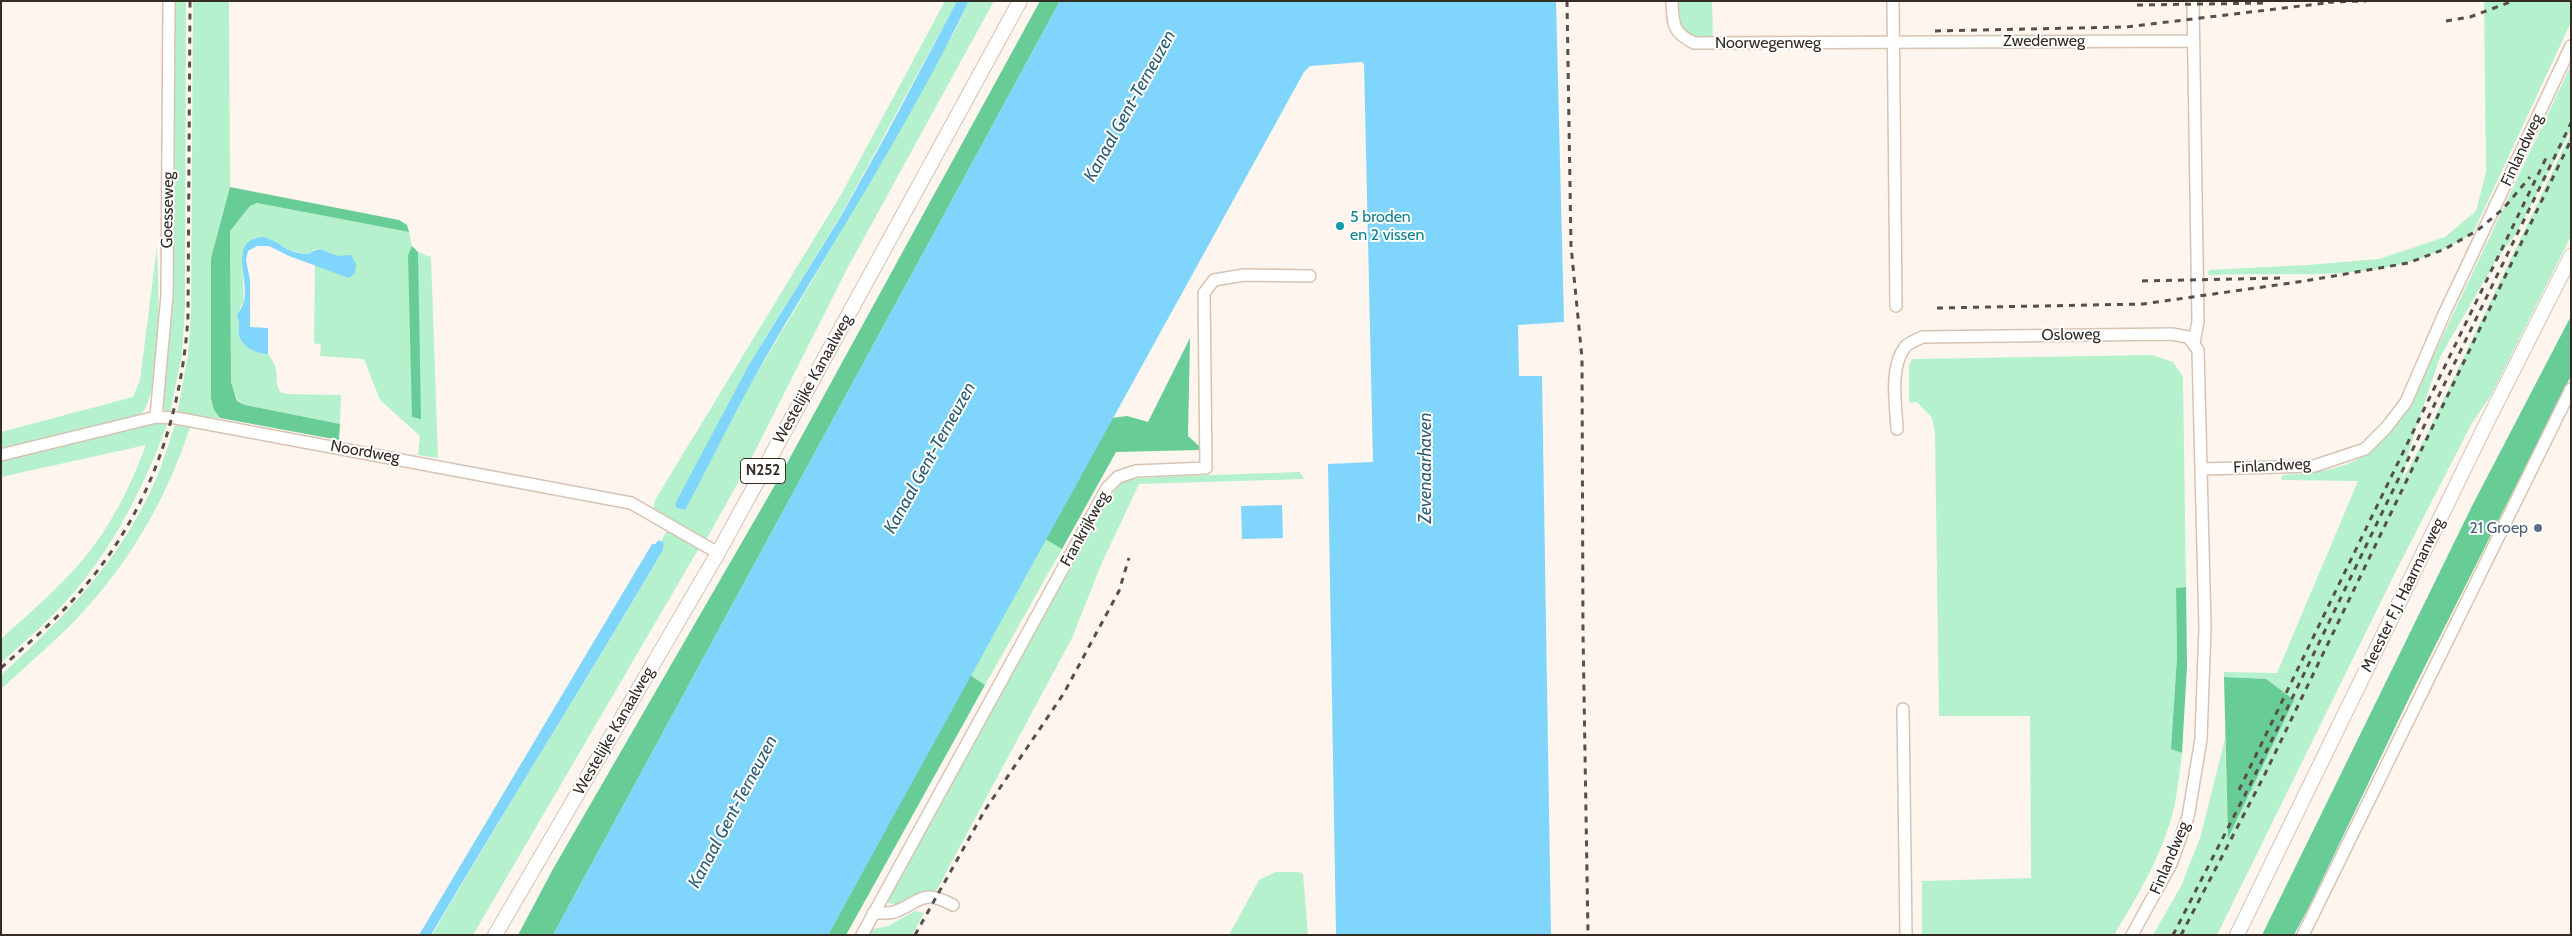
<!DOCTYPE html>
<html>
<head>
<meta charset="utf-8">
<style>
	body { margin:0 }
	#map { position:relative; width:2572px; height:936px; overflow:hidden; background:#fef5ee; font-family:Cabin,sans-serif }
	canvas { display:block }
	.frame { position:absolute; inset:0; border:2px solid #342d26; pointer-events:none }
</style>
</head>
<body>
<div id="map">
<canvas width="2572" height="936"></canvas>
<div class="frame"></div>
</div>
<script>
const ctx = document.querySelector('canvas').getContext('2d');
ctx.lineJoin = 'round';
function fillPath(path, color) {
  ctx.fillStyle = color;
  ctx.fill(path, 'evenodd');
}
function strokePath(path, color, width, dash) {
  ctx.strokeStyle = color;
  ctx.lineWidth = width;
  ctx.lineCap = dash ? 'butt' : 'round';
  ctx.setLineDash(dash || []);
  ctx.stroke(path);
}
function write(font, color, halo, rows, align = 'center') {
  ctx.font = font + ' Cabin,sans-serif';
  ctx.lineWidth = 4;
  ctx.setLineDash([]);
  ctx.textBaseline = 'middle';
  ctx.strokeStyle = halo;
  ctx.fillStyle = color;
  for (const [text, x, y, turn = 0] of rows) {
    ctx.save();
    ctx.translate(x, y);
    ctx.rotate((+turn || 0) * Math.PI / 180);
    ctx.textAlign = isNaN(turn) ? turn : align;
    if (halo) ctx.strokeText(text, 0, 0);
    ctx.fillText(text, 0, 0);
    ctx.restore();
  }
}
fillPath(new Path2D(`
	M171,1h15l-1,306 -3,47 -12,59 -8,-5z
	M193,1h36l1,186 -19,71v141l3,11 6,8 -43,-3 11,-60 3,-42z
	M945,1h12l-116,214 -91,148 -72,146h7l62,-119 72,-121 136,-238 14,-30h25l-146,266 -96,190 -47,85 -48,-28 -4,-5 2,-9 187,-307z
	M1675,1h37l1,40h-17l-18,-13z
	M2484,1h87v21l-98,211c-83,54 -172,38 -265,42l1,-5 98,-5 72,-6 66,-22 31,-26 10,-39z
	M2571,65v65l-56,105 -20,27 -55,95 -27,80 -12,46 26,-49 144,-301v103l-81,161 -18,26 -75,146 -180,366h-64l28,-49 19,-48 25,-99 3,98 38,-158 -42,-2v-5l53,1 81,-192 -77,-1 1,-5c79,-4 101,-22 138,-91z
	M257,203l152,29 3,14 -4,9 10,25v-28l13,5 7,201 -20,-3 2,-19 -40,-36 -16,-41 -44,-3 1,-11 -7,-2 1,-79 34,14c-11,-19 -11,-25 -34,-29l-7,5c-24,-1 -33,-19 -53,-16l-13,15 2,50 -4,4 -1,28 7,10 13,8 9,1c15,19 4,23 12,38l6,2 55,1 -1,29 -95,-19 -7,-4 -7,-19 -1,-151 20,-25z
	M157,247c1,35 8,149 -19,171l-137,33v-19l132,-35 7,-17z
	M2152,355l21,7 10,15 3,210 -10,1 1,69 -6,92 11,4c-2,17 -4,33 -7,50 -10,47 -36,91 -61,132h-192v-54l109,-3 -1,-162h-91l-4,-283 -3,-15 -15,-16 -8,1v-37l3,-7z
	M168,422c-23,62 -51,119 -93,169 -22,26 -49,49 -74,72v-24c32,-29 66,-58 92,-92 23,-31 40,-67 53,-102l-145,32v-19l146,-34z
	M176,422l15,2c-22,70 -59,135 -109,189 -25,27 -54,51 -81,76v-14c64,-58 120,-115 155,-196 8,-18 13,-38 20,-57z
	M1300,472l4,7 -165,5 -38,81 -29,73 -137,255 -13,-1 -26,13 -10,-3 -2,-4 149,-262 68,-125 19,-28 10,-4 27,-2z
	M668,529l31,19 -226,387h-41c75,-129 155,-256 231,-385l1,-7 -3,-2z
	M1045,539l17,10 -77,136 -15,-10z
	M1275,872h24l4,2 5,61h-79l30,-55z
	M915,911l9,2 -12,22h-46l3,-5 19,-4z`), '#b4f1cc');
fillPath(new Path2D(`
	M1040,1h20l-507,934h-35l35,-66 222,-384z
	M230,187l169,33 8,5 2,7 -152,-29 -7,3 -20,25 1,151 6,19 8,4 95,19 -1,16 -119,-22 -6,-8 -3,-11v-141z
	M412,246l6,6 3,167 -9,-2 -4,-162z
	M2571,316v60l-160,318 -100,209 -17,32h-32l210,-429z
	M1190,338l-2,98 11,10v4l-83,2 -54,97 -17,-10 66,-121 16,-2 21,6z
	M2186,587l1,79 -5,87 -11,-4 6,-92 -1,-69z
	M970,675l15,10 -139,250h-18z
	M2224,677l42,2 28,21 -66,138z`), '#67cc95');
fillPath(new Path2D(`
	M957,1h12c-57,118 -128,229 -195,342 -32,54 -59,111 -89,167l-8,-2 -2,-4 75,-141 91,-147 46,-83z
	M1060,1h496l8,321 -46,3 1,51h23l9,559h-215l-8,-471 45,-2 -9,-398 -2,-2 -52,4 -6,6 -476,863h-275z
	M260,237c19,1 24,17 48,17 13,-8 13,-4 27,1 4,2 11,0 16,0l5,9 -1,9 -6,5 -60,-22 -20,-10h-12l-9,5 -2,9 4,20v47l18,1v26c-11,0 -26,-7 -29,-19 -1,-7 2,-12 -2,-19 2,-5 6,-10 7,-14 6,-22 -16,-59 16,-65z
	M1282,505l1,33 -41,1 -1,-33z
	M659,540l5,3 -1,7c-76,129 -156,256 -232,385h-12l233,-391h3z`), '#7fd5fc');
const minor = new Path2D(`
	M1672,1c1,23 0,31 22,42l500,-2
	M1893,1l3,305
	M2193,1l5,320 -4,22
	M156,417l11,-122 2,-294
	M1897,429c-1,-24 -8,-61 8,-82 3,-4 12,-7 17,-10l250,-3 16,3 10,13 7,277 -4,112 -13,78 -17,47 -39,71
	M1,455l155,-38 20,1 455,85 87,50
	M2202,469l112,-3 51,-17 21,-21 20,-26 38,-88 127,-268
	M1903,709l3,226
	M873,913c8,0 18,1 24,-2 25,-11 26,-22 56,-6
	M862,935l245,-447 11,-11 18,-6 70,-3 -2,-175 10,-13 30,-5 66,1
	M2303,935l268,-546`);
const major = new Path2D(`
	M495,935l223,-382 302,-552
	M2237,935l251,-515 83,-164`);
strokePath(minor, '#d7c3b2', 14);
strokePath(major, '#d7c3b2', 16);
strokePath(minor, '#fff', 11);
strokePath(major, '#fff', 14);
strokePath(new Path2D(`
	M1567,1l4,245 11,112 1,274 5,303
	M2328,2l38,-1
	M2137,5l131,-2
	M2446,21l24,-4 43,-16
	M1935,31l191,-4 208,-25
	M2142,281l139,-3
	M1937,308l206,-4 162,-23 103,-18 37,-14 33,-19 25,-21 27,-32
	M1,668c31,-28 63,-55 89,-88 61,-74 92,-168 98,-263l2,-316
	M2239,790l309,-636
	M915,935l70,-125 79,-117 55,-102 10,-33
	M2173,935l79,-154 319,-658
	M2181,935l83,-159 307,-636`), '#575049', 3, [6, 6]);
for (const [x, y, r, color] of [
	[1340,226,5,"#0f9aa8"],
	[2538,528,5,"#5c6f8a"]
]) {
  const dot = new Path2D();
  dot.arc(x, y, r, 0, 2 * Math.PI);
  ctx.fillStyle = color;
  ctx.fill(dot);
  strokePath(dot, '#fff', 2);
}
for (const [x, y, w] of [
	[763,471,45]
]) {
  const box = new Path2D();
  box.roundRect(x - w / 2, y - 12.5, w, 25, 4);
  ctx.fillStyle = '#fff';
  ctx.fill(box);
  strokePath(box, '#342d26', 1);
}
write('bold 15px', '#342d26', null, [
	["N252",763,471]
]);
write('16px', '#342d26', '#fff', [
	["Zwedenweg",2044,41],
	["Noorwegenweg",1768,43],
	["Finlandweg",2522,150,-65],
	["Goesseweg",168,210,-89],
	["Osloweg",2071,335,-1],
	["Westelijke Kanaalweg",813,379,-61],
	["Noordweg",365,452,10],
	["Finlandweg",2272,466,-3],
	["Frankrijkweg",1085,529,-61],
	["Meester F.J. Haarmanweg",2403,595,-64],
	["Westelijke Kanaalweg",614,731,-60],
	["Finlandweg",2170,858,-67]
]);
write('16px', '#0d838f', '#fff', [
	["5 broden",1350,217],
	["en 2 vissen",1350,235]
], 'left');
write('16px', '#4e5e75', '#fff', [
	["21 Groep",2528,528]
], 'right');
write('italic 18px', '#2e5e73', '#fff', [
	["Kanaal Gent-Terneuzen",1130,106,-61],
	["Kanaal Gent-Terneuzen",930,458,-61],
	["Zevenaarhaven",1426,468,-90],
	["Kanaal Gent-Terneuzen",733,812,-62]
]);
</script>
</body>
</html>
